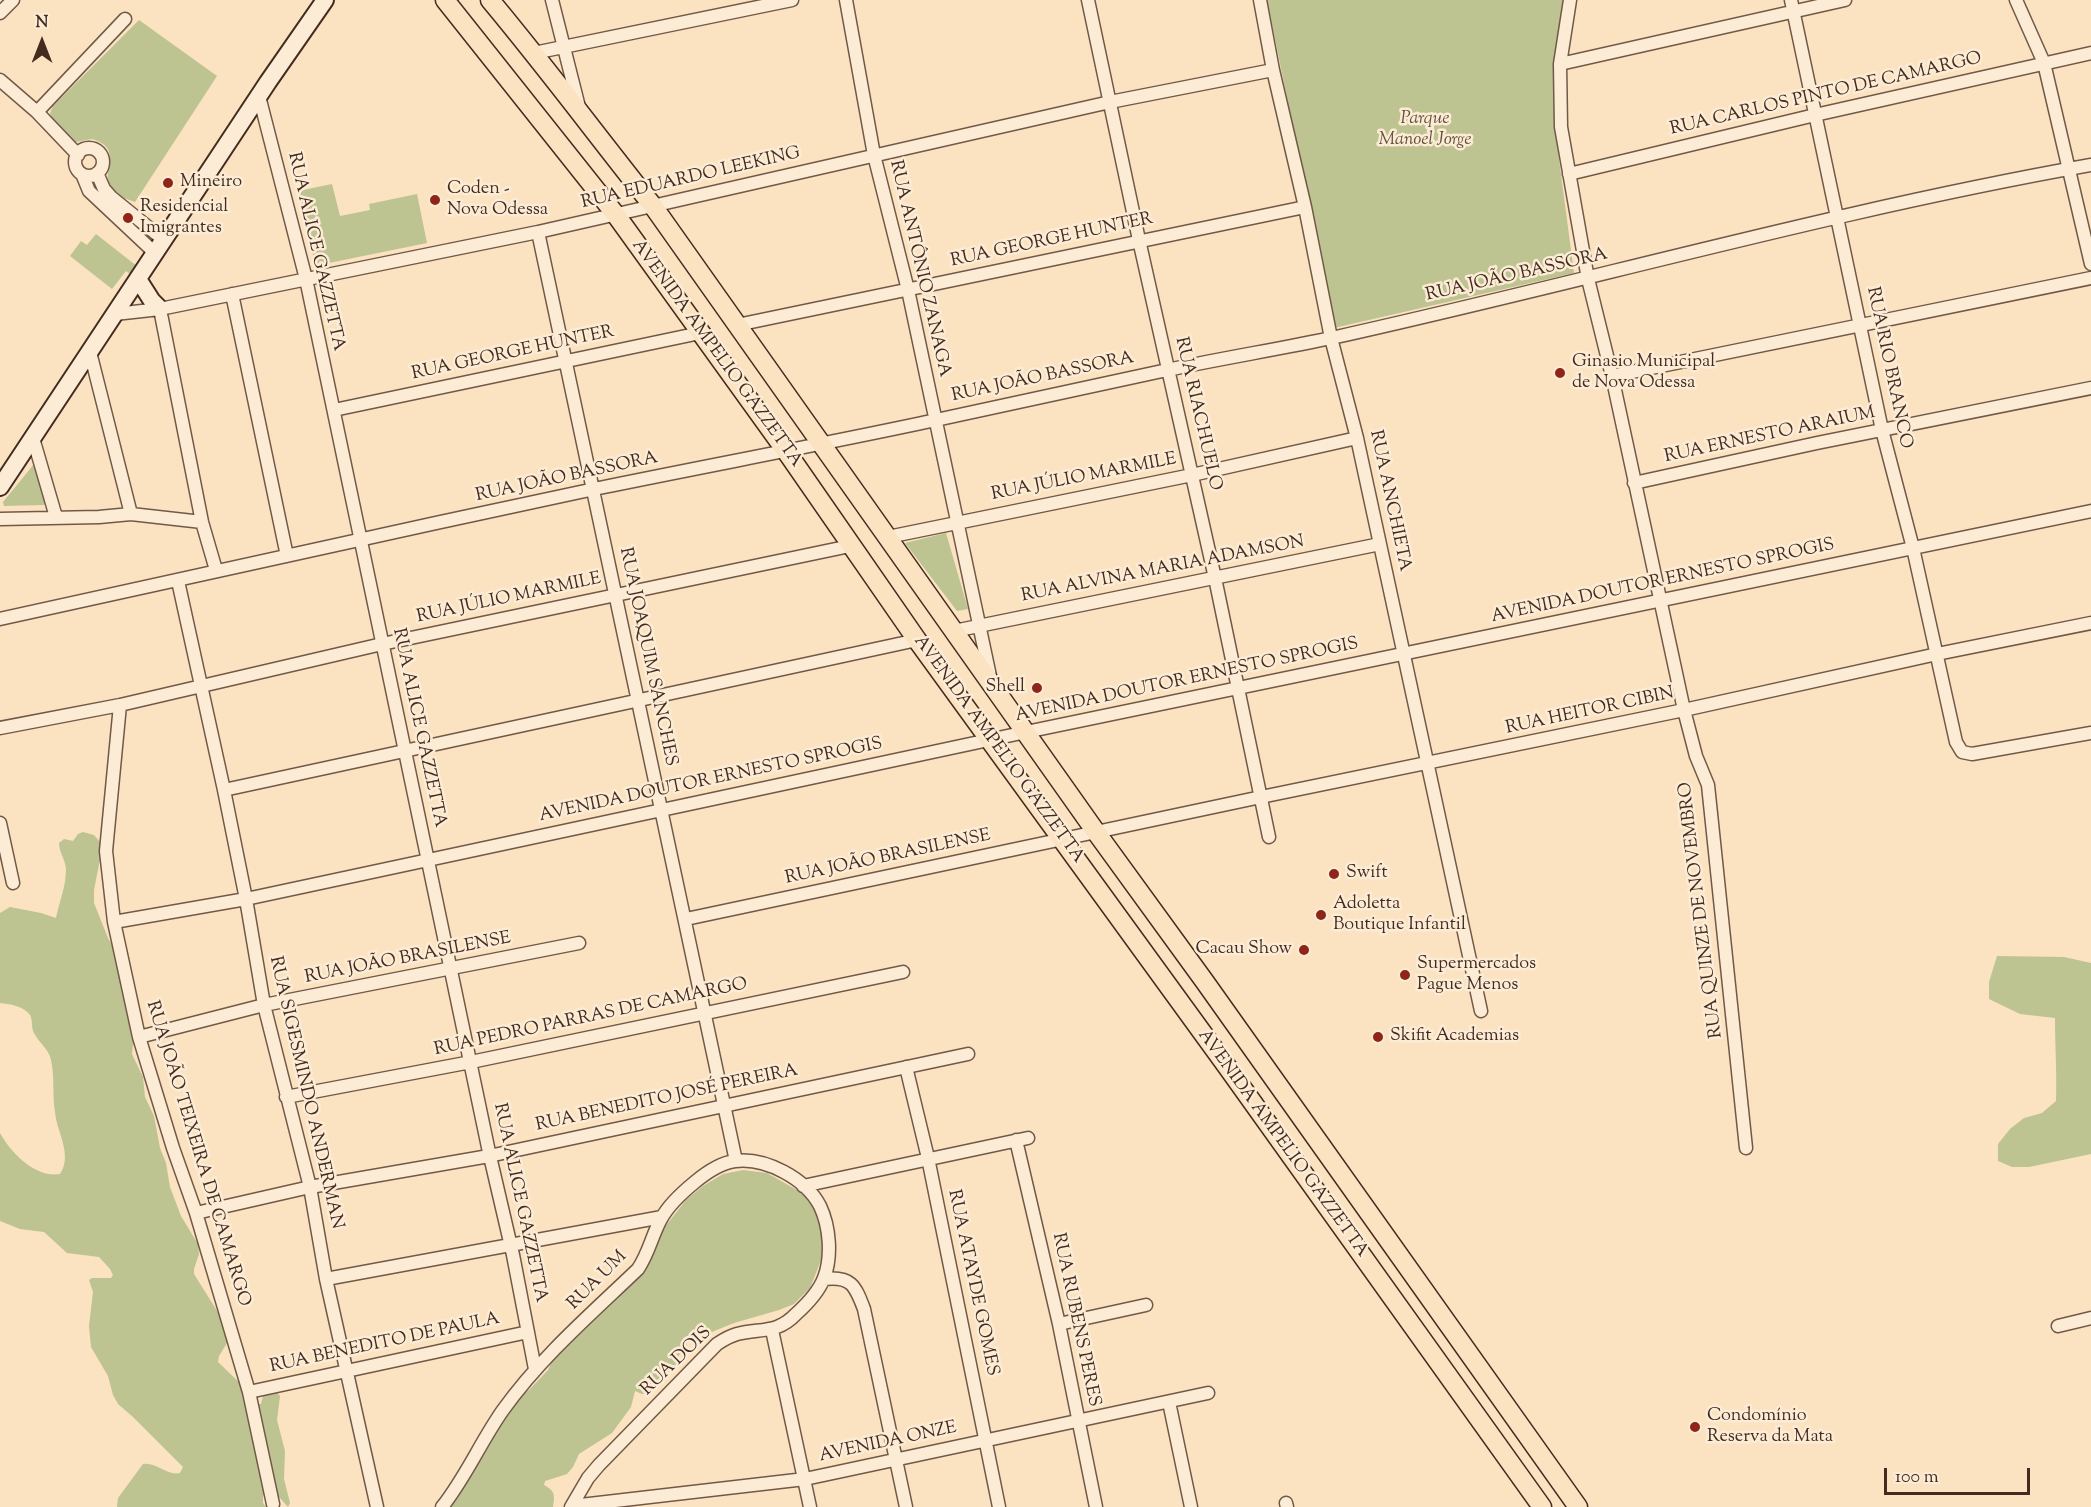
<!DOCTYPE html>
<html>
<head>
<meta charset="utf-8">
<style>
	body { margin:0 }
	#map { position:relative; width:2091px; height:1507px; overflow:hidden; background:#fbe2c0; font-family:"Sorts Mill Goudy",serif }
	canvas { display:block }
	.north { position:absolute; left:12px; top:12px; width:60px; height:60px; -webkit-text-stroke:4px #fcecd6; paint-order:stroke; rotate:0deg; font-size:16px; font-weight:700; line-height:24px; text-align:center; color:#432b20 }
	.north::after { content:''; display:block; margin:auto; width:21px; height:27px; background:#432b20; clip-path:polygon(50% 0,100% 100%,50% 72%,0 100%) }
	.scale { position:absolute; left:1884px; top:1468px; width:146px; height:27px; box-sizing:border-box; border:3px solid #432b20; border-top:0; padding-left:8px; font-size:18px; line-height:21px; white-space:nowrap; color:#432b20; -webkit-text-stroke:4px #fcecd6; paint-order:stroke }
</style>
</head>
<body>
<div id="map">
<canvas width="2091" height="1507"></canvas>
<div class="north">N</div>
<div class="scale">100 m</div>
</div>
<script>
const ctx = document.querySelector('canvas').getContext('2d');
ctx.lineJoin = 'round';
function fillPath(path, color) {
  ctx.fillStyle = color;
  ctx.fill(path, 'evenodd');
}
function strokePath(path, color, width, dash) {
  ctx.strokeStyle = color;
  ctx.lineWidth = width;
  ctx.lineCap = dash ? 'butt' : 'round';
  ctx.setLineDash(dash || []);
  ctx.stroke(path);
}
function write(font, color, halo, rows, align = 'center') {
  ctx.font = font + ' "Sorts Mill Goudy",serif';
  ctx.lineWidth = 5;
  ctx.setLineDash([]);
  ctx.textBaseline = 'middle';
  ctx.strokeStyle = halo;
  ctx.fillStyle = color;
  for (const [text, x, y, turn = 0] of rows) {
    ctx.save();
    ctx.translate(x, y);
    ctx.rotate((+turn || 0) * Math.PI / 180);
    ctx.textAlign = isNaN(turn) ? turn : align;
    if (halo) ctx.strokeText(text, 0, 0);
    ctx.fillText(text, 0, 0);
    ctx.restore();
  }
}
fillPath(new Path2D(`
	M1267,0h297l-9,60v69l19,144 -240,55z
	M139,20l78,56 -82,126c-7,-3 -17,-5 -22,-10 -16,-17 14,-43 -21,-53l-16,3 -23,-21 -3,-8 3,-7z
	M332,184l8,32 30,-6 -1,-6 48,-10 10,49 -108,22 -4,-2 -17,-72z
	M96,234l42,33 -7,8 -5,-4 -14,18 -42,-33 11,-15 6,4z
	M34,464l12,37 -2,4 -40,1 -1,-4z
	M946,533l22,76 -11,2 -52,-68z
	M83,832l11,3 6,7 1,12 -7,36v13l14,35 18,32 10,47 -4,37 11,23 2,20 9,19 6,32 6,15 4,24 11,29 17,28 1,10 -5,15v5l35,56 -2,13 -8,13 -1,6 25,24 13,18h5l2,-8 7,-5h6l4,5 -3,24 8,31 -1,28 6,24 -2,4 -18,-20 -7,9v7l3,4h-149l1,-9 25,-34c14,-2 23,12 37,9l3,-6 -50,-50 -15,-13 -5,-9 -5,-19 -17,-29 -2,-21 4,-34 -4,-12 3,-2h19l2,-3 -3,-6 -11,-12 -32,-4 -23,-21 -24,-3 -20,-8v-88c11,20 35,45 60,41 13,-19 -3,-41 -5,-62 -3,-17 0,-35 -4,-52 -2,-11 -12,-17 -17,-27 -3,-5 -1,-13 -4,-18 -6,-9 -21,-11 -30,-12v-90l10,-6 31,6 15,5c3,-15 10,-32 10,-48 0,-10 -7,-17 -7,-27l5,-4 9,2 5,-7z
	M1997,956l67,1 27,6v191l-62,13h-17l-14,-6v-17l12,-15 14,-11 18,-5 14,-12c1,-28 -1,-55 -1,-83l-35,-4 -31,-15v-17z
	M743,1170l24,3 44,25 8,10 6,29 -3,21 -12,30 -16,16 -15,6 -45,13 -27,11 -19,3 -2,12 -7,6 -4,12 -22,16 -7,10 -4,1 -7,-3 -4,16 -19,26 -33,21 -6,13 -6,7 -22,7 -1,4c11,6 11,10 9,22h-109l68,-106 17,-11 19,-20 17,-36 59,-45 36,-56 26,-33 17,-14 20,-12z`), '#bec392');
const minor = new Path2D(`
	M552,0l27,107
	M846,0l28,155 34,135 82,386
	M1088,0l51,240 76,338 54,259
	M1260,0l13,70 32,137 26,131 26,100 124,573
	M1570,0l-10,64 1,63 27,152 24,97 72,334 12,46 12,29 38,363
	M1791,0l91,430 31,118 43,194 6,10 10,2 119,-21
	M2016,0l28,63 47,201
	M0,13l13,-13
	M534,53l258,-53
	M1560,64l285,-64
	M0,80l37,32 41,43
	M259,96l47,183 183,873 24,103 22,114
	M37,112l88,-93
	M75 162a14 14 0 1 1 28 0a14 14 0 1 1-28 0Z
	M97,173l7,16 7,8 53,43
	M82,174l7,17 66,62
	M1569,174l246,-59 276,-62
	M538,232l198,929
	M232,294l55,262
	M160,309l42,213 14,48
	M115,314l45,-5 378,-77 572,-130 163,-32
	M737,325l568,-118
	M90,352l41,162
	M1612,376l479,-98
	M334,410l366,-77
	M33,438l23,79
	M1634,483l183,-40 274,-55
	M0,519l99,-2 32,-3 71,8
	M888,537l304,-62 165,-37
	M178,581l46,209 22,109 18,106 46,182 16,92 51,228
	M0,619c200,-43 399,-89 599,-131 112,-23 225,-44 337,-68 77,-16 154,-34 231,-50 56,-12 113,-21 169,-33 252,-56 501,-127 755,-172
	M954,631l426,-87
	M120,705l-14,146 8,71 25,115 34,111 23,65 53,179 24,112
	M0,728l120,-23 262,-61 468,-98
	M224,790l693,-150
	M0,823l13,60
	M686,919l575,-122 423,-87 253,-56 154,-31
	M114,922l132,-23 780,-167 1065,-221
	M139,1037l125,-32 315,-62
	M906,1067l22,91 71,349
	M286,1097l185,-35 432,-90
	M1016,1140l43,184 37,183
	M803,1186l225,-48
	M196,1213l114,-26 179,-31 479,-102
	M326,1279l336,-62
	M824,1279c27,-3 31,6 40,30l42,198
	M1059,1324l87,-19
	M2058,1326l33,-8
	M772,1330l38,177
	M249,1392l279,-60
	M1169,1402l22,105
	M1286,1503l1,4
	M572,1506l233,-27 403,-86
	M442,1507c24,-30 39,-66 61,-97 38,-53 88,-96 135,-141 11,-16 14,-34 23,-50 7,-13 23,-28 34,-37 12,-10 25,-19 40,-21 31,-4 71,18 85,45 10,21 12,51 4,72 -5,13 -18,27 -28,36 -19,20 -35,14 -59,20 -7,2 -14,6 -20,10l-118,121 -11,13 -17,29`);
const secondary = new Path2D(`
	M138,279l14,22 8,8
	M0,487l268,-405 57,-82`);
const primary = new Path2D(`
	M445,0l171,215 170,236 131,189 311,428 314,439
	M490,0c56,67 108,137 163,206l443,626 109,150 373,525`);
strokePath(minor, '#715948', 15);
strokePath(secondary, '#432b20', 20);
strokePath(primary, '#432b20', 21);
strokePath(minor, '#fcecd6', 12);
strokePath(secondary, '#fcecd6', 16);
strokePath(primary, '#fbe2c0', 18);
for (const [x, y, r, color] of [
	[168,183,6,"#8f2418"],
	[435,200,6,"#8f2418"],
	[128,218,6,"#8f2418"],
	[1560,373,6,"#8f2418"],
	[1037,688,6,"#8f2418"],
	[1334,874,6,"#8f2418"],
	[1321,915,6,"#8f2418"],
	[1304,950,6,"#8f2418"],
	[1405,975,6,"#8f2418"],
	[1378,1037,6,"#8f2418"],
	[1695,1427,6,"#8f2418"]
]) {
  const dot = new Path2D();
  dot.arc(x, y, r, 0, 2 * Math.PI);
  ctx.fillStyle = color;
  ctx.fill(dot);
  strokePath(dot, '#fcecd6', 2);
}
write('18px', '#432b20', '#fcecd6', [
	["RUA CARLOS PINTO DE CAMARGO",1826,95,-13],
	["RUA EDUARDO LEEKING",691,179,-13],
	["RUA GEORGE HUNTER",1052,241,-12],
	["RUA ALICE GAZZETTA",315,252,77],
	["RUA ANTÔNIO ZANAGA",919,269,77],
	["RUA JOÃO BASSORA",1517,276,-13],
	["RUA GEORGE HUNTER",513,354,-12],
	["AVENIDA AMPELIO GAZZETTA",716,354,54],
	["RUA RIO BRANCO",1888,368,78],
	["RUA JOÃO BASSORA",1043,378,-12],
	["RUA RIACHUELO",1197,414,77],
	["RUA ERNESTO ARAIUM",1770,436,-12],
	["RUA JOÃO BASSORA",567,478,-12],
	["RUA JÚLIO MARMILE",1084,478,-11],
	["RUA ANCHIETA",1389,501,78],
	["RUA ALVINA MARIA ADAMSON",1163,570,-11],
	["AVENIDA DOUTOR ERNESTO SPROGIS",1663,582,-12],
	["RUA JÚLIO MARMILE",509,599,-12],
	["RUA JOAQUIM SANCHES",647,657,78],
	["AVENIDA DOUTOR ERNESTO SPROGIS",1187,681,-12],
	["RUA HEITOR CIBIN",1590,712,-12],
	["RUA ALICE GAZZETTA",418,728,78],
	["AVENIDA AMPELIO GAZZETTA",998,750,54],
	["AVENIDA DOUTOR ERNESTO SPROGIS",711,781,-12],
	["RUA JOÃO BRASILENSE",888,858,-12],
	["RUA QUINZE DE NOVEMBRO",1702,910,-97],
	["RUA JOÃO BRASILENSE",408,959,-11],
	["RUA PEDRO PARRAS DE CAMARGO",591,1018,-12],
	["RUA SIGESMINDO ANDERMAN",305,1093,77],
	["RUA BENEDITO JOSÉ PEREIRA",667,1099,-12],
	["AVENIDA AMPELIO GAZZETTA",1282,1144,54],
	["RUA JOÃO TEIXEIRA DE CAMARGO",197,1154,73],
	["RUA ALICE GAZZETTA",519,1203,78],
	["RUA UM",598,1281,-45],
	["RUA ATAYDE GOMES",972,1283,78],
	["RUA RUBENS PERES",1075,1320,78],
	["RUA BENEDITO DE PAULA",385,1344,-12],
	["RUA DOIS",677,1362,-44],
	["AVENIDA ONZE",888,1443,-12]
]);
write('italic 18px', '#62513c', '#fcecd6', [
	["Parque",1425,120],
	["Manoel Jorge",1425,141]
]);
write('18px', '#432b20', '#fcecd6', [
	["Mineiro",180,183],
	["Coden -",447,190],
	["Nova Odessa",447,211],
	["Residencial",140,208],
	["Imigrantes",140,229],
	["Ginasio Municipal",1572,363],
	["de Nova Odessa",1572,384],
	["Shell",1025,688,"right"],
	["Swift",1346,874],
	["Adoletta",1333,905],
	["Boutique Infantil",1333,926],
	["Cacau Show",1292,950,"right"],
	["Supermercados",1417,965],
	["Pague Menos",1417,986],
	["Skifit Academias",1390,1037],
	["Condomínio",1707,1417],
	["Reserva da Mata",1707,1438]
], 'left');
</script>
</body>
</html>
